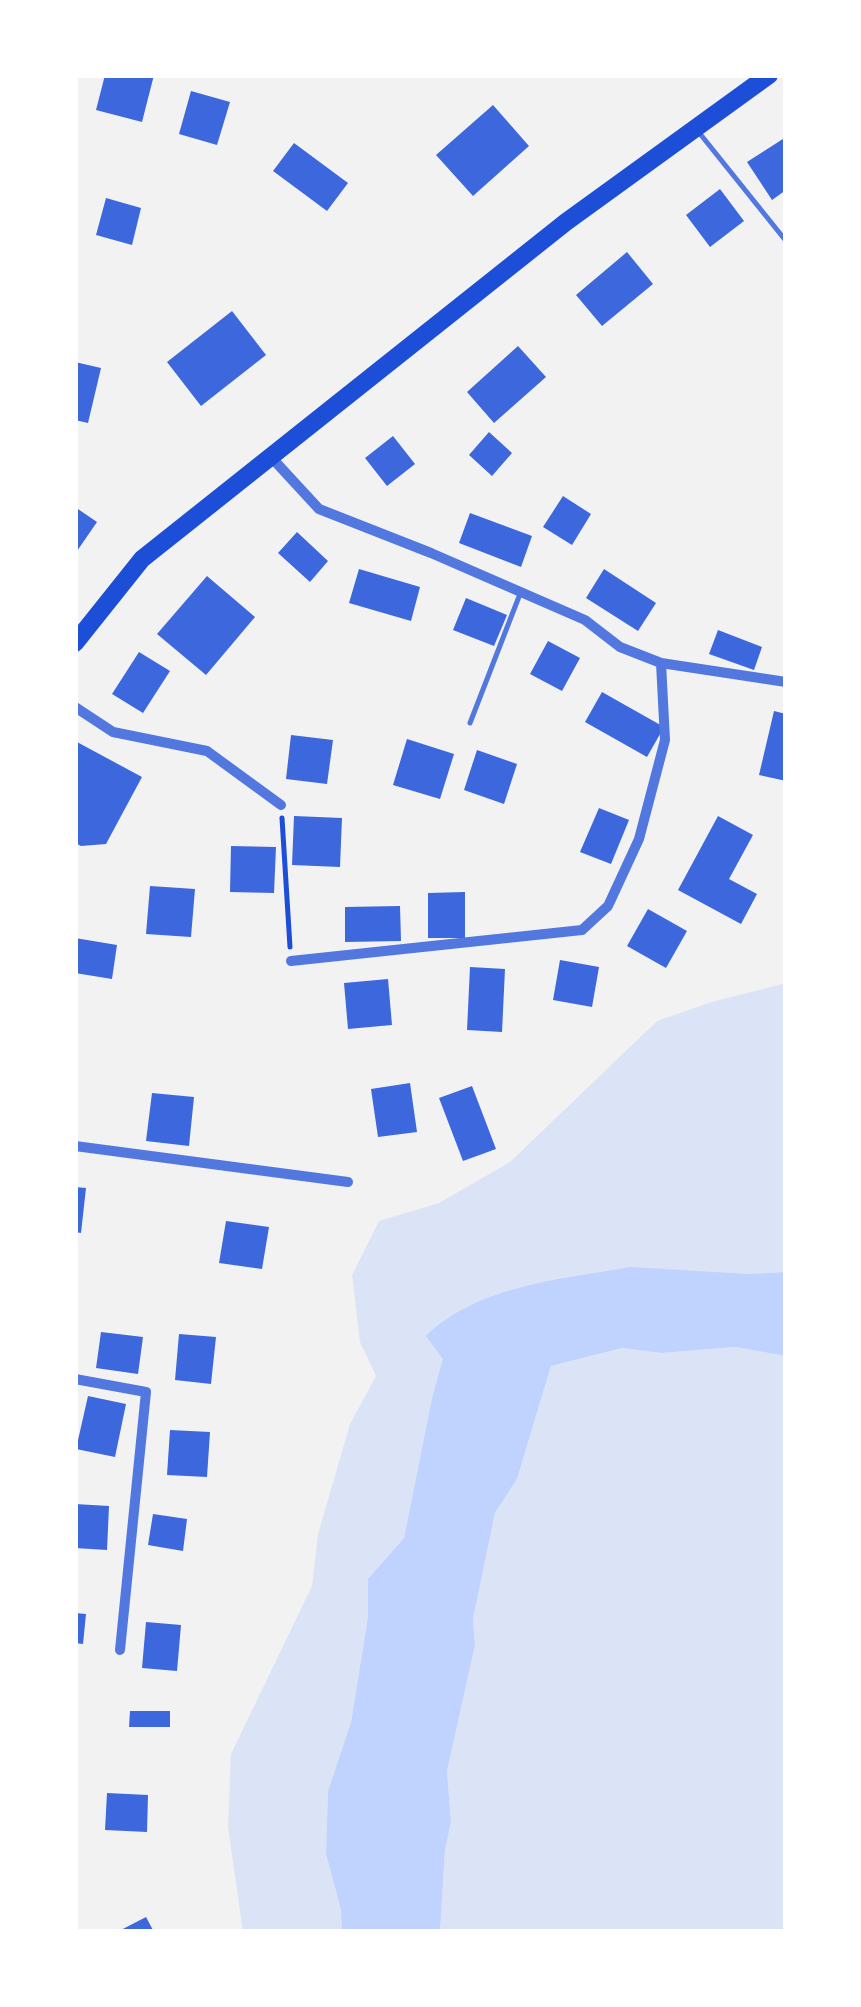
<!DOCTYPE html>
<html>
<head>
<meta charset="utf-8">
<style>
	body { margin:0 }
	#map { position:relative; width:861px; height:2007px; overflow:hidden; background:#f2f2f2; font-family:Spectral,serif }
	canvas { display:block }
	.frame { position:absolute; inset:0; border:78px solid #fff; pointer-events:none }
</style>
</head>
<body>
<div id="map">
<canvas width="861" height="2007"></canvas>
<div class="frame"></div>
</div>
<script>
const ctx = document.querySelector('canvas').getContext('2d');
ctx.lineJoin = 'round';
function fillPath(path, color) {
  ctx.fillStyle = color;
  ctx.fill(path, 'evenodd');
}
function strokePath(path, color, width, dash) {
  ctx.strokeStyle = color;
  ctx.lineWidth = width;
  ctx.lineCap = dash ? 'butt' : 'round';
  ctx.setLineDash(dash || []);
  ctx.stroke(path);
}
fillPath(new Path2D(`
	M786,983v289l-39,2 -303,85 -12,39 -28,140 -36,42v37l-17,105 -23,69 -2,63 15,56 1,22h-99l-15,-105 3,-73 81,-168 6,-52 32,-110 26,-48 -16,-34 -8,-67 27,-54 60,-18 71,-41 147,-141 55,-19z
	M735,1347l51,9v576h-346l5,-82 6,-28 -4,-51 28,-126 -2,-26 22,-106 22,-34 34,-113 71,-18 39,5z`), '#dbe4f7');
fillPath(new Path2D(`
	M631,1267l116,7 39,-2v84l-51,-9 -74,6 -39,-5 -71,18 -34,113 -22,34 -22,106 2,26 -28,126 4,51 -6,28 -5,82h-98l-1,-22 -15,-56 2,-63 23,-69 17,-105v-38l36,-41 28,-140 11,-39 -17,-23c52,-51 137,-57 205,-69z`), '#bfd3fe');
fillPath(new Path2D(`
	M105,75h49l-12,47 -46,-12z
	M191,91l39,11 -13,43 -38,-11z
	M493,105l36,41 -56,50 -37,-41z
	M786,137v53l-14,10 -25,-38z
	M294,143l54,40 -21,28 -54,-40z
	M720,189l24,32 -34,26 -24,-32z
	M106,198l35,10 -9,37 -36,-10z
	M627,252l26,32 -51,42 -26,-31z
	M232,311l34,44 -65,51 -34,-44z
	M518,346l28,31 -52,46 -27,-31z
	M75,362l26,6 -13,55 -13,-3z
	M489,432l23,21 -20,23 -23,-21z
	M393,436l22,28 -28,22 -22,-28z
	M563,496l28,18 -19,31 -29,-18z
	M75,507l22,15 -22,32z
	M470,513l62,23 -11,31 -62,-24z
	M297,532l31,29 -18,21 -32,-29z
	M359,569l61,18 -9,34 -62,-18z
	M604,569l52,34 -18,28 -52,-33z
	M207,576l48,41 -49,58 -49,-41z
	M466,598l41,17 -13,31 -41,-16z
	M718,630l44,17 -8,23 -45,-16z
	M548,641l32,17 -18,33 -32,-17z
	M139,652l31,19 -27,42 -31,-19z
	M602,692l62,35 -17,30 -62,-35z
	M774,711l12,3v67l-27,-6z
	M291,735l42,5 -6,44 -41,-5z
	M407,739l47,15 -14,45 -47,-14z
	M77,742l65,35 -36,67 -25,2 -6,-3z
	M477,750l40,14 -13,40 -40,-14z
	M599,808l30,12 -18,44 -31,-12z
	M294,816l48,2 -2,49 -48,-2z
	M718,816l35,19 -24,44 28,15 -16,30 -63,-34z
	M231,846l45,1 -2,46 -44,-1z
	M150,886l45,3 -4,48 -45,-3z
	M465,892v46h-37v-45z
	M400,906l1,35 -56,1v-35z
	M648,909l39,22 -21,37 -39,-22z
	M75,938l42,7 -5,34 -37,-6z
	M560,960l39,7 -7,40 -39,-7z
	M470,967l35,2 -3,63 -35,-2z
	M388,979l4,46 -44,4 -4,-46z
	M410,1083l7,49 -39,5 -7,-48z
	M472,1086l24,63 -33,12 -24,-63z
	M152,1093l42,4 -5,49 -43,-5z
	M75,1187l11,1 -5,45 -6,-1z
	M226,1221l43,6 -7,42 -43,-6z
	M101,1332l42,5 -5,37 -42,-6z
	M179,1334l37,3 -5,47 -36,-4z
	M88,1396l38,8 -11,53 -39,-8z
	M170,1430l40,2 -3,45 -40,-2z
	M75,1504l34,2 -2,44 -32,-2z
	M153,1514l34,5 -4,32 -35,-6z
	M75,1613l11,1 -3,30 -8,-1z
	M146,1622l35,3 -4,46 -35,-3z
	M130,1711h40v16h-41z
	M107,1793l41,2 -1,37 -42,-2z
	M146,1917l8,15h-37z`), '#3d67dc');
strokePath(new Path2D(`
	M282,818l8,129`), '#1d4ed8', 5);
strokePath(new Path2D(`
	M697,130l89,111
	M470,723l50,-129`), '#5277de', 5);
strokePath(new Path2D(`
	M271,457l48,52 112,44 154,67 35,27 41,16 125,19
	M75,707l38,25 94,19 74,54
	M291,961l291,-31 26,-24 31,-67 26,-99 -4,-77
	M75,1146l273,36
	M75,1379l71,13 -26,258`), '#5277de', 10);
strokePath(new Path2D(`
	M75,643l67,-84 424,-337 203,-147`), '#1d4ed8', 18);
</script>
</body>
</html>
